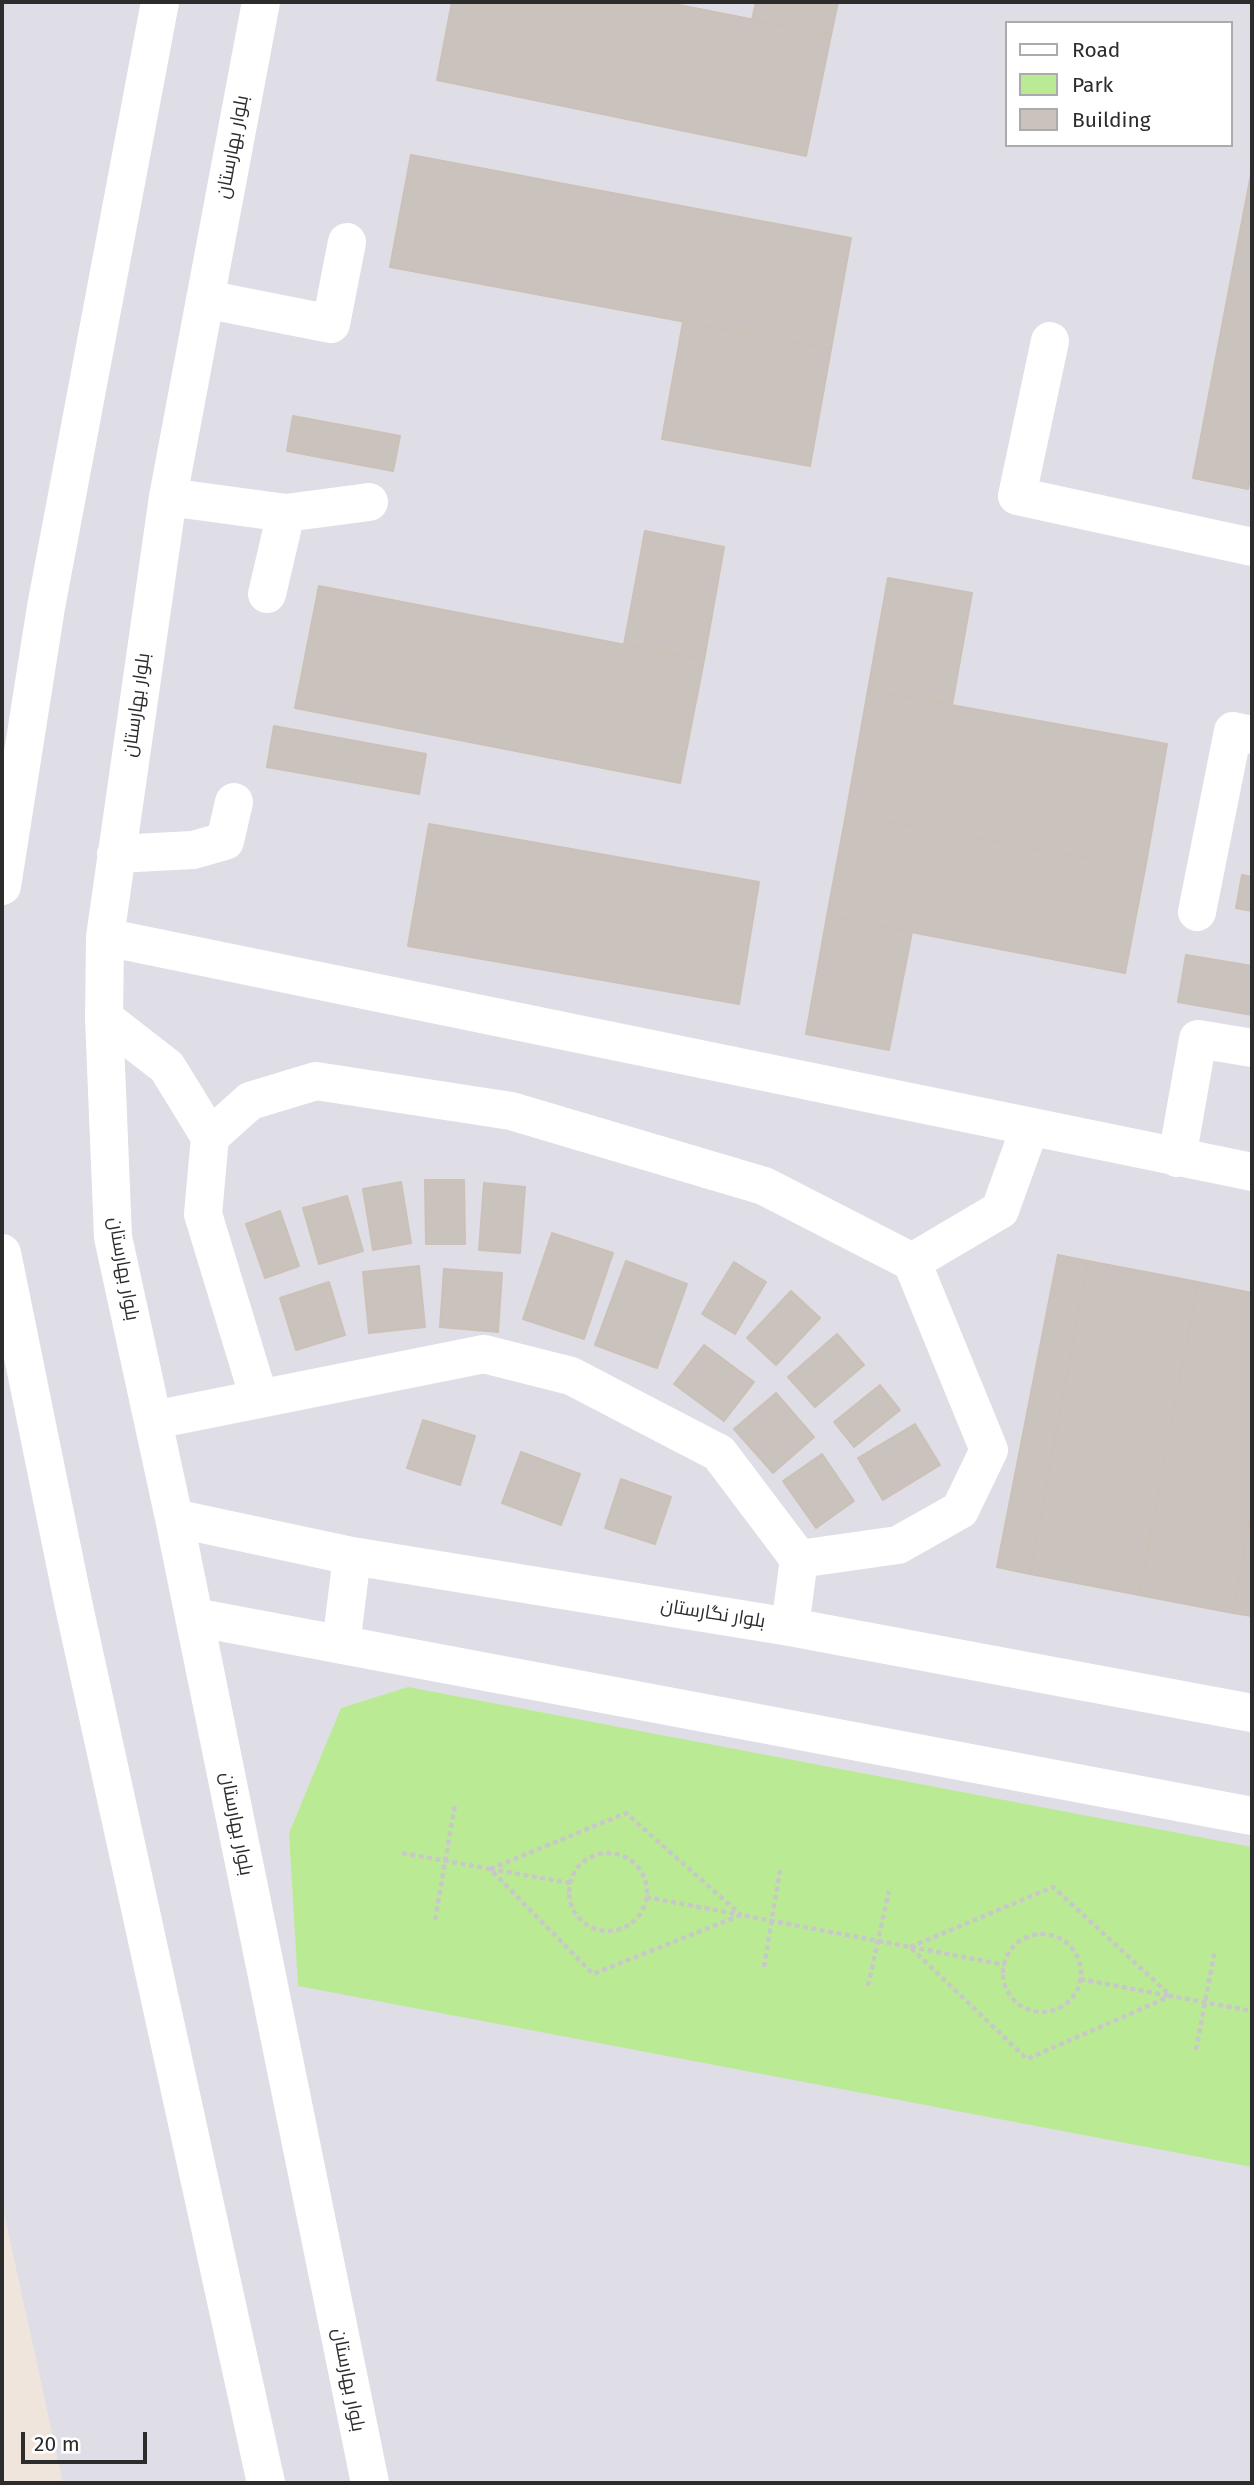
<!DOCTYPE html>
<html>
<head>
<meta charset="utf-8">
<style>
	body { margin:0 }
	#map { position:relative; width:1254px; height:2485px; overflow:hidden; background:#efe5dd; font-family:"Fira Sans",sans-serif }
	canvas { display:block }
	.frame { position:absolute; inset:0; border:4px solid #2c2c2c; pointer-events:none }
	.legend { position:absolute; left:1005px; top:21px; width:228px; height:126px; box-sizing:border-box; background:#fff; border:2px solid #ababab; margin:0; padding:9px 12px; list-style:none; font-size:21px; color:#2c2c2c }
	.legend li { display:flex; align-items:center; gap:14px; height:35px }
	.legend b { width:35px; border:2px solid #ababab }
	.scale { position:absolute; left:21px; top:2432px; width:126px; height:32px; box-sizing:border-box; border:4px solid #2c2c2c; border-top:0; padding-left:9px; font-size:21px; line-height:24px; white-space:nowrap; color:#2c2c2c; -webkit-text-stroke:5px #fff; paint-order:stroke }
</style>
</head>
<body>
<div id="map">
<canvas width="1254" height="2485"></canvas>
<div class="frame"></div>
<ul class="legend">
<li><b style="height:9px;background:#fff"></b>Road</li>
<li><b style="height:19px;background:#baeb94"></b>Park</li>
<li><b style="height:19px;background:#cac2bc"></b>Building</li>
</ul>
<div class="scale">20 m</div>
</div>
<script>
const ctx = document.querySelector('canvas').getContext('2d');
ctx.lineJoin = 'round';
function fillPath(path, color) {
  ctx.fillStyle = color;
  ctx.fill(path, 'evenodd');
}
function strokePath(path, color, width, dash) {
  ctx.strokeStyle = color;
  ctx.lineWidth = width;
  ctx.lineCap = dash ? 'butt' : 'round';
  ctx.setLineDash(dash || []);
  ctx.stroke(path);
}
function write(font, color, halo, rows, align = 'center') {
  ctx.font = font + ' "Fira Sans",Cairo,sans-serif';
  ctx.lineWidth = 5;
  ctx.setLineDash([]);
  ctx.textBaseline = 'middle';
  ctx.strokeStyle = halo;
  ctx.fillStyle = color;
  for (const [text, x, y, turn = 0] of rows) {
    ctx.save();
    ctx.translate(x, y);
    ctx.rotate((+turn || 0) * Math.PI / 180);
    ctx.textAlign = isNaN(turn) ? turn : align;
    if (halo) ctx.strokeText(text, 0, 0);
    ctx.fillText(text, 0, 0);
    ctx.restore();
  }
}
fillPath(new Path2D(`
	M2,2h1250v2481h-1189l-61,-279zM1007,23h224v122h-224z`), '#dfdee7');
fillPath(new Path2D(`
	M408,1687l844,160v320l-954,-181 -9,-153 52,-125z`), '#baeb94');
const building = new Path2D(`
	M452,2h212l167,33 -25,121 -369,-76z
	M756,2h82l-7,33 -79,-15z
	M411,155l440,83 -20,111 -441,-82z
	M1252,169v299l-4,21 -55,-11z
	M683,322l148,27 -21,117 -148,-27z
	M293,416l107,20 -7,35 -106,-20z
	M645,531l79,16 -20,113 -80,-15z
	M888,578l84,15 -20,112 -84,-15z
	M319,586l385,74 -24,123 -385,-75z
	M868,690l299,54 -22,125 -299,-55z
	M274,726l152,28 -7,40 -152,-27z
	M846,814l299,55 -20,104 -298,-57z
	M429,824l330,58 -20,122 -331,-58z
	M1242,875l10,2v34l-16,-3z
	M827,916l85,16 -23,118 -83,-16z
	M1186,955l66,11v49l-74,-13z
	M425,1180h39l1,64h-39z
	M401,1182l10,61 -38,7 -10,-61z
	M484,1183l41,4 -5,66 -41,-3z
	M347,1196l16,55 -44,13 -16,-56z
	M280,1211l19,55 -34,12 -19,-54z
	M552,1233l61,20 -29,86 -61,-20z
	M1058,1255l30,6 -58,313 -33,-7z
	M626,1261l61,23 -30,84 -62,-23z
	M1088,1261l110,21 -59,313 -109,-21z
	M734,1262l32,20 -31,52 -33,-20z
	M419,1266l6,61 -56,6 -6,-61z
	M444,1269l58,4 -4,59 -58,-5z
	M329,1282l16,53 -49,15 -16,-52z
	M1198,1282l54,11v215l-19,105 -94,-18z
	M791,1291l29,27 -44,47 -29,-27z
	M837,1334l27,31 -49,42 -27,-30z
	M704,1345l50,37 -30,39 -50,-37z
	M880,1385l20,25 -46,37 -20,-25z
	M776,1393l38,44 -41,36 -39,-44z
	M423,1420l52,16 -15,49 -53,-17z
	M915,1424l25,41 -57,35 -25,-42z
	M521,1452l59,22 -19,51 -59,-22z
	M822,1454l32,47 -38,27 -33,-47z
	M621,1479l50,18 -16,47 -50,-16z
	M1252,1508v108l-19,-3z`);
fillPath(building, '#cac2bc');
strokePath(building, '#cbc1b6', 2);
strokePath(new Path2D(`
	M402,1853l88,16 103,105 148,-59 169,32 117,112 144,-63 81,15
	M569 1892a39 39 0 1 1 78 0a39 39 0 1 1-78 0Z
	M490,1869l136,-56 115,102
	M490,1869l80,14
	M646,1897l95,18
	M435,1920l20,-115
	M1003 1973a39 39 0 1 1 78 0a39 39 0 1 1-78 0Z
	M910,1947l143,-60 118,109
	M911,1947l94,18
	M764,1967l16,-97
	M1080,1979l90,17
	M868,1986l21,-95
	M1196,2050l19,-100`), '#c8c8c8', 4.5, [5, 3.5]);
strokePath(new Path2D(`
	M261,2l-93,495 -63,440 -1,81 9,219 61,281 196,965
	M205,299l126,25 16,-82
	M1050,341l-33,155 235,51
	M168,497l118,16 83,-11
	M267,594l19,-81
	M116,854l77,-4 32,-9 9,-39
	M2,886l44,-279 114,-605
	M1197,912l36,-181 19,4
	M105,937l1147,235
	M104,1018l63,49 43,70
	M1177,1158l21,-119 54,9
	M2,1253l71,349 193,881
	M259,1398l-56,-184 7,-77 40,-36 66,-20 195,30 253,75 148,76 88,-52 30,-83
	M154,1420l330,-66 87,22 148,77 80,106 -9,68
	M174,1518l178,38 438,71 462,86
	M799,1559l99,-14 62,-35 29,-60 -77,-188
	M194,1617l1058,199
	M341,1645l11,-89`), '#fff', 38);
write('19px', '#2c2c2c', '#fff', [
	["بلوار بهارستان",233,147,-79],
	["بلوار بهارستان",137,705,-82],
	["بلوار بهارستان",123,1269,80],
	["بلوار نگارستان",713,1614,9],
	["بلوار بهارستان",236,1824,79],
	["بلوار بهارستان",348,2380,79]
]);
</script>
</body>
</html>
